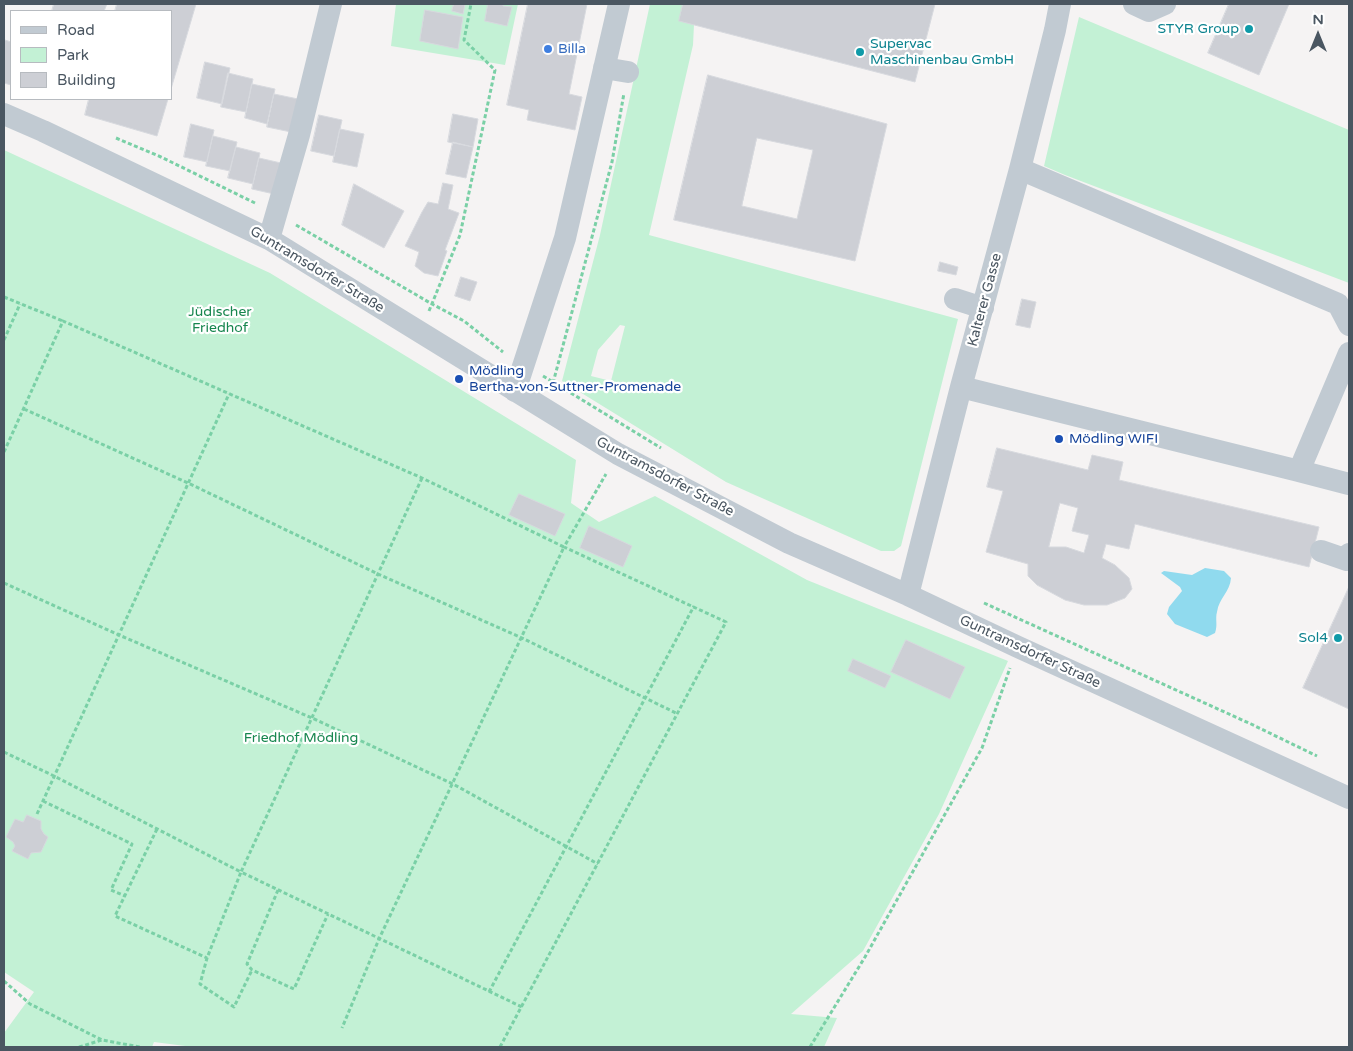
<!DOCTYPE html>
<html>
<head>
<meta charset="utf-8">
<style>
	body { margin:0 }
	#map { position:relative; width:1353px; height:1051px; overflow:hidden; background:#f5f3f3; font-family:"Varela Round",sans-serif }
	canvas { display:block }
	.frame { position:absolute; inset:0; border:5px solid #4a5661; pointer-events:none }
	.legend { position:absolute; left:10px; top:10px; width:162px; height:90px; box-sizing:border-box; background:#fff; border:1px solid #b7bbc0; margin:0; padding:6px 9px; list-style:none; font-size:15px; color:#4a5661 }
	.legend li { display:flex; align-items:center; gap:10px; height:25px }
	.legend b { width:25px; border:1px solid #b7bbc0 }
	.north { position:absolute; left:1293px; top:10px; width:50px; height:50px; -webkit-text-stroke:4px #fff; paint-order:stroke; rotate:0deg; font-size:14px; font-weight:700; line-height:20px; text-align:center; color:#4a5661 }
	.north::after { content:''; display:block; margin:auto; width:18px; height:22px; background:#4a5661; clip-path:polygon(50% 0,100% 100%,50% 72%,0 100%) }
</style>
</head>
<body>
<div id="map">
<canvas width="1353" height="1051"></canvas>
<div class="frame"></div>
<ul class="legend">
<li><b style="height:6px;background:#c1cad2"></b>Road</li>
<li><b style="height:14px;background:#c3f1d5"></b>Park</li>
<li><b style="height:14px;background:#cdcfd5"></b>Building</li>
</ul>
<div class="north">N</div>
</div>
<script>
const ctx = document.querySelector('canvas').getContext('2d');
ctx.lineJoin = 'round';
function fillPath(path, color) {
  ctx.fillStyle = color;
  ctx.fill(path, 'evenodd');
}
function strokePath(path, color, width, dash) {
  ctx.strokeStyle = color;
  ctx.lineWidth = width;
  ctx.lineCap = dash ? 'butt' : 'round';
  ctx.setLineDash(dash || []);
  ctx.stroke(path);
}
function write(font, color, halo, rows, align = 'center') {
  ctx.font = font + ' "Varela Round",sans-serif';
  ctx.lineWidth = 4.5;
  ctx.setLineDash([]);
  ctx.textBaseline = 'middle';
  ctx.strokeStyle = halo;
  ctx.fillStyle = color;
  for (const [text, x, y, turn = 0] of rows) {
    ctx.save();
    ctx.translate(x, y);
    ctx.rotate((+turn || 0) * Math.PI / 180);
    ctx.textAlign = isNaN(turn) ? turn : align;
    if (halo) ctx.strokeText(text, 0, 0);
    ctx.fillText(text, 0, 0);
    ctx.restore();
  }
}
fillPath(new Path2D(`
	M396,4h122l-13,61 -114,-19z
	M650,4h45l-2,41 -44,190 309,84 -57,227 -7,5h-13l-155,-69 -164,-101 38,-146zM620,325l5,1 -14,55 -20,-5 7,-26z
	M1079,17l270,113v153l-284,-108 -21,-9z
	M4,150l266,123 306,187 -5,43 28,19 56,-26 152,84 201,81 -69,153 -76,137 -72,63 46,4 -13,29h-631l-39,-5 -2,5h-148v-14l30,-41 -30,-20z`), '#c3f1d5');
fillPath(new Path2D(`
	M1205,568l19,3 7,7c-1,14 -12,20 -14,34 -2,7 1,13 -2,21l-8,4 -32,-13 -8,-10 2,-7 13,-16 -2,-4 -19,-14 3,-2 28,4z`), '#90daee');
const building = new Path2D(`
	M54,4h53l-3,7h-52z
	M117,4h79l-25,85v-78h-56z
	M454,4h11l-2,10 -11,-3z
	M488,4h15v2l9,1 -5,19 -22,-5z
	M528,4h59l-18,90 13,3 -7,33 -48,-10 2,-10 -22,-5z
	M683,4h252l-20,78 -236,-61z
	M1229,4h60l-30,71 -51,-22z
	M425,10l38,7 -5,32 -38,-8z
	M5,40l6,2v43l-7,-2z
	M205,62l25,6 -8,36 -25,-6z
	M228,73l25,6 -7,33 -25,-5z
	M708,75l179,49 -32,137 -181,-41zM757,138l56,12 -16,69 -55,-13z
	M252,84l23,5 -8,35 -22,-6z
	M274,94l24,5 -7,33 -24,-5z
	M89,99h79l-11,37 -72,-21z
	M453,114l25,5 -5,28 -25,-5z
	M319,115l23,5 -8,36 -23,-5z
	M191,124l23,6 -7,32 -23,-5z
	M340,129l24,5 -7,33 -24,-5z
	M213,136l24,6 -7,29 -24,-5z
	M453,142l20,5 -7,31 -20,-4z
	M236,147l24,6 -7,31 -25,-6z
	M259,158l22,5 -7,31 -22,-5z
	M443,183l10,2 -5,24 11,4 -14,37 2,1 -9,25 -14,-3 -9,-7 4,-14 -14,-6 17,-34 6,-10 10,2z
	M354,184l50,27 -20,37 -42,-23z
	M940,262l18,5 -2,8 -18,-4z
	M461,277l16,5 -7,19 -15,-5z
	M1022,299l14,3 -6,26 -14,-3z
	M997,448l91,22 4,-15 31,7 -4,18 200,47 -10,40 -174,-43 -6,25 -23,-5 -4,14 13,7 14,13 3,11 -7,9 -18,7h-23l-19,-5 -28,-15 -9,-9v-12l-42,-12 17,-61 -16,-4zM1060,503l18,5 -6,23 17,4 -5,18 -18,-6h-17z
	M519,494l46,20 -10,22 -46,-21z
	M589,526l43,20 -9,21 -43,-19z
	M1349,587v122l-46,-21z
	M906,640l59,27 -15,32 -59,-27z
	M853,659l38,17 -6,12 -37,-17z
	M27,815l14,6v8l3,5 4,3 -7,15 -10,1 -3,6 -16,-8 3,-5 -2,-4 -7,-5 9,-18 8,3z`);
fillPath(building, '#cdcfd5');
strokePath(building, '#d7d9de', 1);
strokePath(new Path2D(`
	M116,138l45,19 94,46
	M296,225l136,79 32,17 39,31
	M4,297l59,24
	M429,311l31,-76 35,-165 -31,-30 7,-36
	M4,340l16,-36
	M543,376l118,72
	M553,383l59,-221 12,-69
	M24,409l164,74 190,91 144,64 156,76
	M4,452l59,-131 359,157 142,69 -185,392 -37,89
	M422,478l-181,394 281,135
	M4,583l115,52 193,83 141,66 145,80
	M984,603l267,121 66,32
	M4,752l50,24 187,96 -34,86 -7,26 34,23 18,-37
	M43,801l89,43 -21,46 14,6
	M37,814l192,-420
	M157,829l-42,87 92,42
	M278,890l-31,74 5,6 42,19 34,-75
	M4,981l26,23 72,36 38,7
	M489,992l205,-386
	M79,1047l23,-7
	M500,1047l226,-425 -162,-75 42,-73
	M810,1047l55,-90 117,-209 28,-80`), '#7ad0a6', 3, [4, 2.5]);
strokePath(new Path2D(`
	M1134,4l15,7 16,-7
	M604,68l24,4
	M4,114l39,17 226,108 349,215 171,89 119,52 110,52 331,151
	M1020,169l318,135 11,21
	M269,239l30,-104 32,-131
	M955,299l28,9
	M961,387l338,84 50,-118
	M515,391l50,-153 54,-234
	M1299,471l50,13
	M1321,551l26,9 2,-6
	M908,595l53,-208 59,-218 35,-139 5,-26`), '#c1cad2', 22);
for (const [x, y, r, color] of [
	[1249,29,5,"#0f9aa8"],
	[548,49,5,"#3f7fe0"],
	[860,52,5,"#0f9aa8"],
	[459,379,5,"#1a4fb4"],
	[1059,439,5,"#1a4fb4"],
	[1338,638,5,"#0f9aa8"]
]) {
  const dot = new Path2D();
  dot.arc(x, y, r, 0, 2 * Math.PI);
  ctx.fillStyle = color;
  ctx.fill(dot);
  strokePath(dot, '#fff', 2);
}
write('14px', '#0d838f', '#fff', [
	["STYR Group",1239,29],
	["Supervac",870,44,"left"],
	["Maschinenbau GmbH",870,60,"left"],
	["Sol4",1328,638]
], 'right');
write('14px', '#366cbe', '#fff', [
	["Billa",558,49]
], 'left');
write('14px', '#4a5661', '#fff', [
	["Guntramsdorfer Straße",317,270,31],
	["Kalterer Gasse",985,300,-75],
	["Guntramsdorfer Straße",665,477,28],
	["Guntramsdorfer Straße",1030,652,25]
]);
write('14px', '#17864f', '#fff', [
	["Jüdischer",220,312],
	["Friedhof",220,328],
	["Friedhof Mödling",301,738]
]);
write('14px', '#164399', '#fff', [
	["Mödling",469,371],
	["Bertha-von-Suttner-Promenade",469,387],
	["Mödling WIFI",1069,439]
], 'left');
</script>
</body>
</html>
